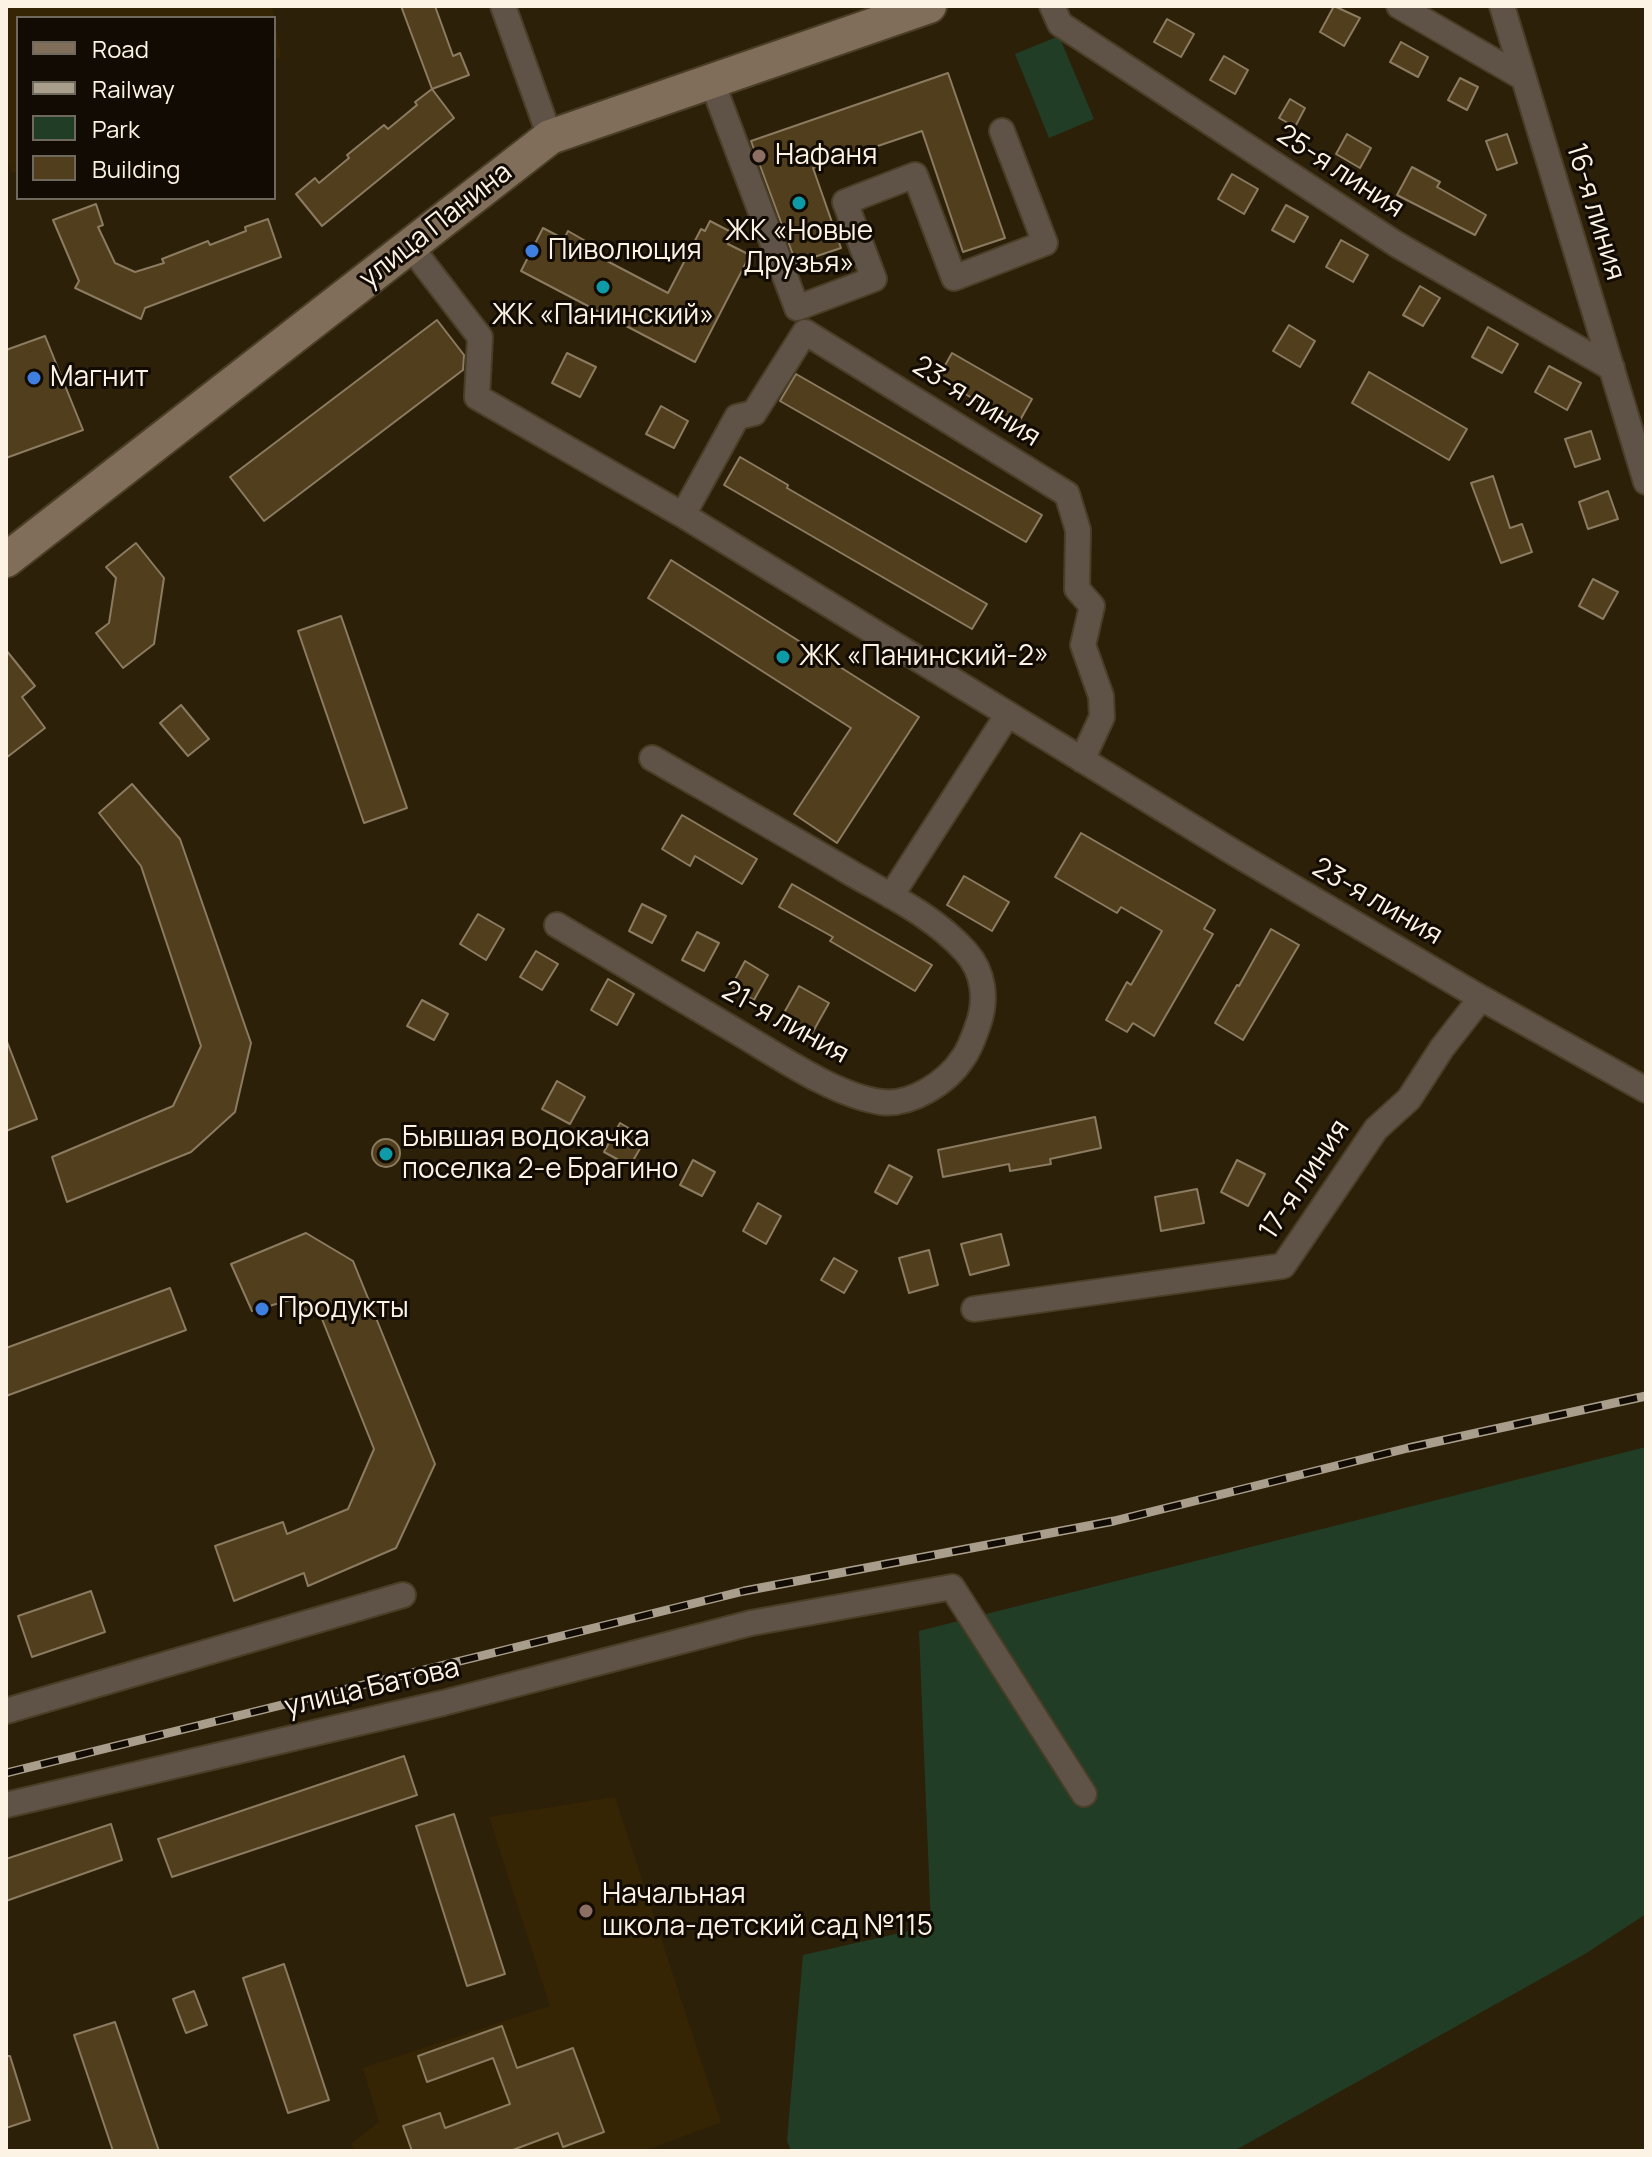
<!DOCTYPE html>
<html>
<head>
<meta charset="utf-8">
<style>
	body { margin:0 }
	#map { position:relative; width:1652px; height:2157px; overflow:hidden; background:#2d2008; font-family:Manrope,sans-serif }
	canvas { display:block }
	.frame { position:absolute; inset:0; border:8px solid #fdf3e5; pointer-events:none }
	.legend { position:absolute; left:16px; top:16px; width:260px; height:184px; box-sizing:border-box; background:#110b03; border:2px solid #6f685d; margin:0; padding:10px 14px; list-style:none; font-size:24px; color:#fdf3e5 }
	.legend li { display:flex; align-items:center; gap:16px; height:40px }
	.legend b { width:40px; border:2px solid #6f685d }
</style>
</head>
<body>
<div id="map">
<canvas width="1652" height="2157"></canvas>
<div class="frame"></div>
<ul class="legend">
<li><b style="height:10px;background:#816e5a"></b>Road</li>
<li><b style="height:10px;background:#a99e8c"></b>Railway</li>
<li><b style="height:22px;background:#223d26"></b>Park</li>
<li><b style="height:22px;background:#513e1d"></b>Building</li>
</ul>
</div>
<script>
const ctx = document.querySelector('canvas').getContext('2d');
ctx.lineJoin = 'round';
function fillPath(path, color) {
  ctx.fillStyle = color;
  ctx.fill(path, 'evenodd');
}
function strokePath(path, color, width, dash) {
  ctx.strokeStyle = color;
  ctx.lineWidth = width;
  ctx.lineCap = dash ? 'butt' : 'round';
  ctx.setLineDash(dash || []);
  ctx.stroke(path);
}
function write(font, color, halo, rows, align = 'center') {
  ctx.font = font + ' Manrope,sans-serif';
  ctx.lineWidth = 6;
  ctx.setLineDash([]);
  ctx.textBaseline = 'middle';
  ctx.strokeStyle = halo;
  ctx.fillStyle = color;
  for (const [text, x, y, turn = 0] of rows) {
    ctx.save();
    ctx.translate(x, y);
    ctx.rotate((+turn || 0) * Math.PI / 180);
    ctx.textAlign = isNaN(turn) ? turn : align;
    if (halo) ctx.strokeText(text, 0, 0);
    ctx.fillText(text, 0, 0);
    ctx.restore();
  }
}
fillPath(new Path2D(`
	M6,6h266l9,51 -7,3v-42h-256v153l-6,2 -6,-14z
	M615,1797l106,325 -77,29h-290l-3,-7 28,-22 -16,-54 187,-62 -61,-189z`), '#362504');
fillPath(new Path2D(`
	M1059,36l35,83 -45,19 -34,-84z
	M1646,1447v467l-61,40 -351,197h-443l-4,-10 16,-186 128,-29 -12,-295z`), '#223d26');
const building = new Path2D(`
	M401,6h34l18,50 7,-3 9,22 -37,14z
	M1334,6l26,12 -16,28 -24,-14z
	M1167,19l27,15 -13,23 -27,-15z
	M1401,42l27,15 -10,20 -28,-15z
	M1224,56l24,14 -13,24 -25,-14z
	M948,73l57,165 -42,14 -41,-121 -109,37 28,80 -45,15 -45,-122z
	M1460,78l18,9 -11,23 -19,-10z
	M432,89l22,29 -132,108 -26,-32 19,-16 4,5 30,-25 -2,-3 37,-30 4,4 29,-24 -2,-3z
	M1290,99l15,9 -10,19 -16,-9z
	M1347,134l24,14 -11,20 -24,-14z
	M1507,134l10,29 -20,7 -11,-29z
	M1412,167l28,15 -3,5 49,28 -11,20 -78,-40z
	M1232,174l26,15 -14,25 -26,-15z
	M96,204l7,21 -5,2 17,36 20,9 29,-9 -2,-4 46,-18 2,4 36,-14 -1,-4 23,-8 13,38 -136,51 -4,11 -66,-31 4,-7 -26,-61z
	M1286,205l22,12 -14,25 -22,-12z
	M710,221l23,12 -5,11 22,11 -55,107 -174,-91 22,-43 21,11 4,-8 21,12 -3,7 82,43 33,-64 4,2z
	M1341,240l27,15 -15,27 -27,-15z
	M1420,286l20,12 -17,28 -20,-11z
	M437,320l27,35 -1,15 -199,151 -34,-44z
	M1289,325l26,16 -15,26 -27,-16z
	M1488,327l30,17 -16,29 -30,-16z
	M45,336l38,94 -77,28v-108z
	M567,353l29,14 -16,30 -28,-14z
	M952,353l80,46 -17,30 -29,-16 3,-5 -51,-30z
	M1549,366l32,17 -14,27 -32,-18z
	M1369,372l98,57 -18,31 -97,-57z
	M796,374l246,141 -16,27 -246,-141z
	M661,406l27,15 -14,27 -28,-14z
	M1591,431l9,28 -25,8 -10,-28z
	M740,457l48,28 -1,3 200,116 -15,25 -248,-144z
	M1493,476l17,52 12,-4 10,28 -31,11 -30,-80z
	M1608,491l10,28 -30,10 -9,-27z
	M136,543l28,35 -10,66 -31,24 -27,-35 13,-10 7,-45 -10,-11z
	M671,560l248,157 -82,126 -43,-29 57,-86 -203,-130z
	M1593,579l25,13 -15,27 -24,-13z
	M341,616l66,192 -43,15 -66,-192z
	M6,650l29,36 -13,11 23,31 -39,30z
	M181,705l28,34 -21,17 -28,-33z
	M132,784l48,55 71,204 -16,69 -44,40 -124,50 -15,-45 121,-51 28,-60 -60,-180 -42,-53z
	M682,815l75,44 -15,25 -47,-28 -5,10 -28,-17z
	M1081,833l134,77 -11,19 9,5 -59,102 -21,-13 -6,9 -21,-12 21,-38 4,3 31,-54 -41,-24 -4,6 -62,-36z
	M964,876l45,26 -17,29 -45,-26z
	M792,884l140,81 -17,26 -85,-50 3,-4 -54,-30z
	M642,904l24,12 -14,27 -23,-12z
	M478,914l26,15 -18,31 -26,-16z
	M1271,929l28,16 -56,95 -28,-17 22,-38 2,1z
	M697,932l22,11 -15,28 -22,-11z
	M536,951l22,13 -16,26 -22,-13z
	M745,961l23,14 -14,25 -23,-13z
	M608,979l26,15 -17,31 -26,-15z
	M799,986l30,17 -19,34 -30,-17z
	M422,1000l26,14 -14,26 -27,-14z
	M6,1039l31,80 -31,12z
	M557,1081l28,16 -15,27 -28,-15z
	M1095,1117l6,31 -51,11 1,5 -41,7 -1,-7 -66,13 -5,-27z
	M620,1123l26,15 -16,28 -26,-14z
	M372 1153a14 14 0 1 1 28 0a14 14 0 1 1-28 0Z
	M693,1160l22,12 -13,24 -22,-11z
	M1237,1160l28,14 -17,32 -27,-14z
	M889,1165l23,12 -15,27 -22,-12z
	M1197,1189l7,34 -43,8 -6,-34z
	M758,1203l23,13 -15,28 -23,-13z
	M306,1233l47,28 82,203 -39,84 -88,38 -4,-13 -70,28 -19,-55 68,-24 4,12 61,-25 26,-60 -52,-130 -32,-19 -38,11 -21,-47z
	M1001,1234l8,31 -39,10 -9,-31z
	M929,1250l9,35 -29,8 -10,-35z
	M834,1258l23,13 -13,22 -23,-13z
	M170,1288l16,42 -180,66v-48z
	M91,1591l14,41 -73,25 -14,-41z
	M404,1756l13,39 -245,82 -14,-38z
	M454,1814l51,160 -38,12 -51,-160z
	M111,1824l11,36 -116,41v-42z
	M284,1964l45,136 -41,13 -45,-135z
	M194,1991l13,34 -21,8 -13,-34z
	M115,2022l44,129h-46l-39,-116z
	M502,2026l15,42 56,-20 31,84 -41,15 -5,-14 -48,18h-98l-9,-25 37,-13 5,15 65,-24 -17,-46 -66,24 -9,-26z
	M6,2056h4l20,64 -24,8z`);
fillPath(building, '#513e1d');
strokePath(building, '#8b7b61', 2);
const street = new Path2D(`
	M503,6l47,131
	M1052,6l8,18 336,220 216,124
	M1399,6l123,71
	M1502,6l144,476
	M712,82l85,226 77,-29 -29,-77 70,-27 39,103 91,-35 -43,-112
	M410,246l70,91 -3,60 206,118 550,337 248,146 165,92
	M683,515l54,-98 17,-4 51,-81 262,162 11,36 -1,59 15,17 -9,39 18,51 1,21 -20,43
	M891,896l117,-182
	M557,925c60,36 121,72 182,108 39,23 97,63 142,69 29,4 66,-19 82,-44 7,-9 11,-22 15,-33 9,-25 6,-53 -12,-73 -31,-35 -75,-56 -115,-79 -66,-39 -133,-77 -199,-115
	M974,1309l309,-43 93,-137 33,-30 33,-51 39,-50
	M6,1711l397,-116
	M6,1805l437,-102 308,-80 201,-36 132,207`);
const secondary = new Path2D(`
	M6,560l544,-423 379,-131`);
strokePath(street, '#4a3e27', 28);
strokePath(secondary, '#4a3e27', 38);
strokePath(street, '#5f5347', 24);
strokePath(secondary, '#816e5a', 34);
const rail = new Path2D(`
	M6,1773l738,-182 370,-70 294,-73 238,-52`);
strokePath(rail, '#a99e8c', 9);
strokePath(rail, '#110b03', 6, [18]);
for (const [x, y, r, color] of [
	[759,156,8,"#8d6e63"],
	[799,203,8,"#0f9aa8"],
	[532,251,8,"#3f7fe0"],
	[603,287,8,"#0f9aa8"],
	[34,378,8,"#3f7fe0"],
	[783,657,8,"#0f9aa8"],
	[386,1154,8,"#0f9aa8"],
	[262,1309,8,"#3f7fe0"],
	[586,1911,8,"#8d6e63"]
]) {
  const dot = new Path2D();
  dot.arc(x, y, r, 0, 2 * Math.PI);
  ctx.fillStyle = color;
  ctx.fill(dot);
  strokePath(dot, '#110b03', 3);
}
write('28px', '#fdf3e5', '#110b03', [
	["Нафаня",775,156],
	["ЖК «Новые",799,232,"center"],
	["Друзья»",799,264,"center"],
	["Пиволюция",548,251],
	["ЖК «Панинский»",603,316,"center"],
	["Магнит",50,378],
	["ЖК «Панинский-2»",799,657],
	["Бывшая водокачка",402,1138],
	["поселка 2-е Брагино",402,1170],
	["Продукты",278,1309],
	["Начальная",602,1895],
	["школа-детский сад №115",602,1927]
], 'left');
write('28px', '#fdf3e5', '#110b03', [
	["25-я линия",1340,172,33],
	["16-я линия",1595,212,73],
	["улица Панина",436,226,-38],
	["23-я линия",976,402,32],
	["23-я линия",1377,902,30],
	["21-я линия",785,1023,29],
	["17-я линия",1305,1180,-56],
	["улица Батова",372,1688,-13]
]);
</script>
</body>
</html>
